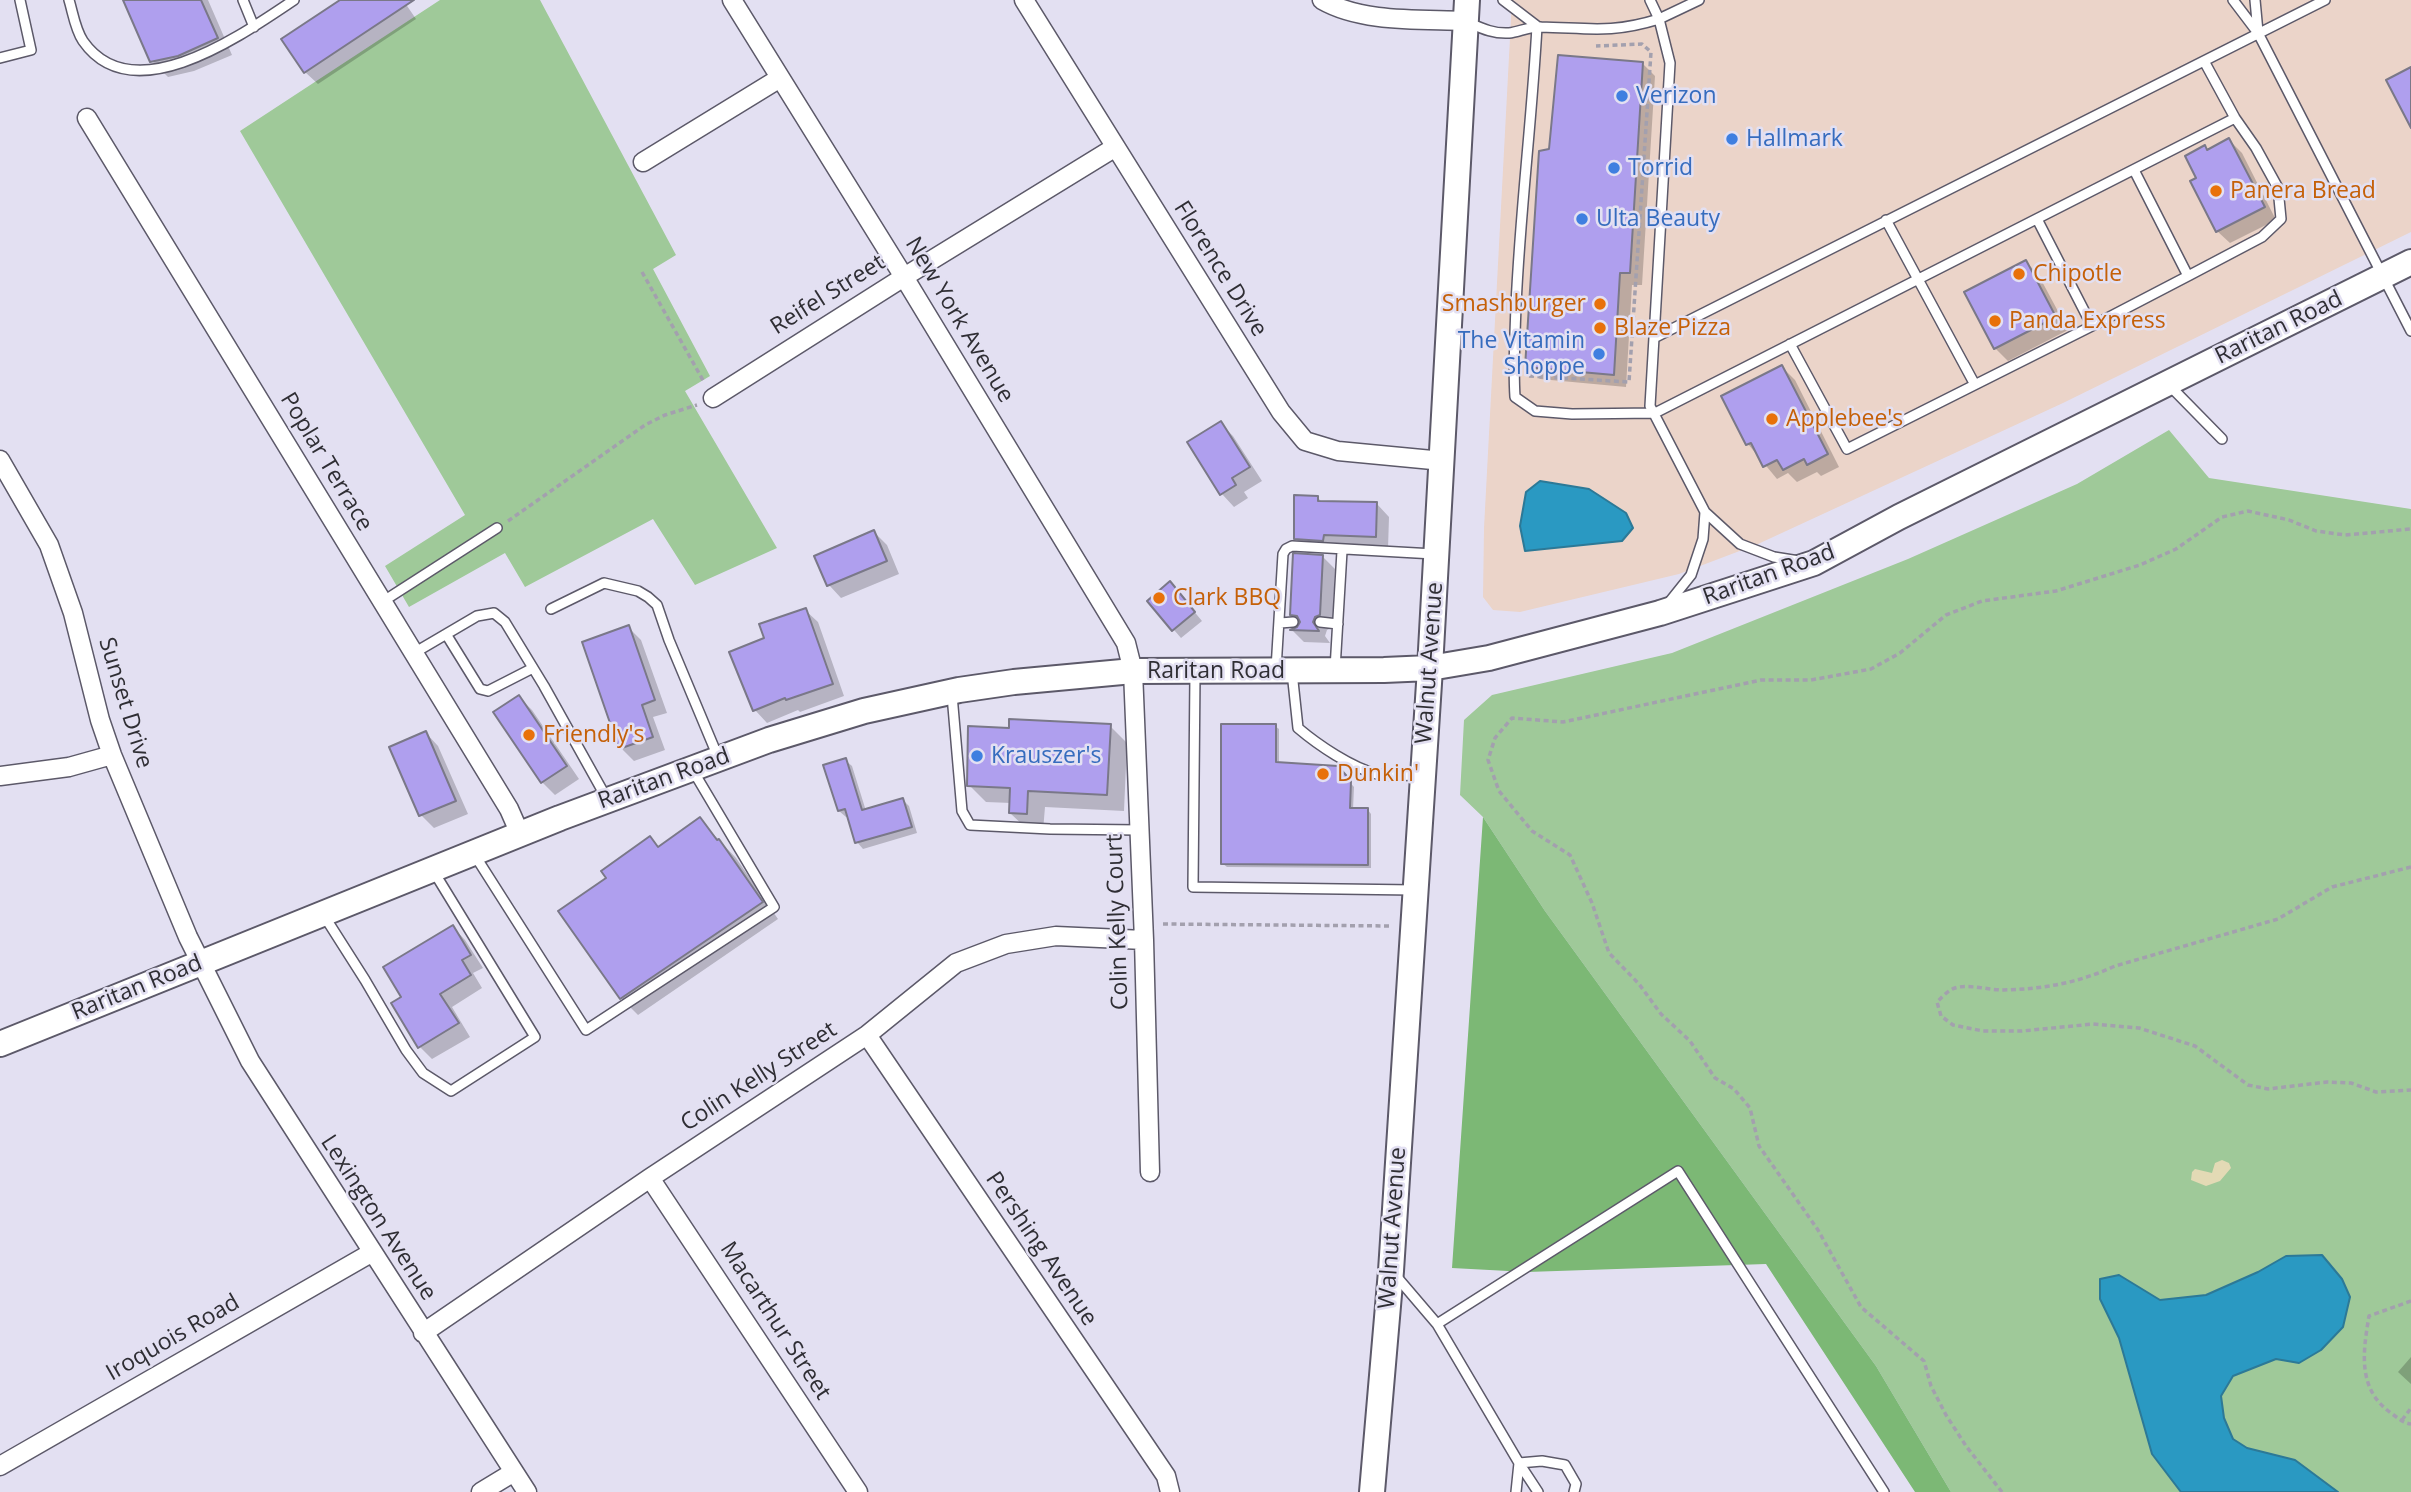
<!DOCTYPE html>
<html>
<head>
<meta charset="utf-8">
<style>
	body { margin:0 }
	canvas { display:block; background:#e3e0f2 }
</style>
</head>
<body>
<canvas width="2411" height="1492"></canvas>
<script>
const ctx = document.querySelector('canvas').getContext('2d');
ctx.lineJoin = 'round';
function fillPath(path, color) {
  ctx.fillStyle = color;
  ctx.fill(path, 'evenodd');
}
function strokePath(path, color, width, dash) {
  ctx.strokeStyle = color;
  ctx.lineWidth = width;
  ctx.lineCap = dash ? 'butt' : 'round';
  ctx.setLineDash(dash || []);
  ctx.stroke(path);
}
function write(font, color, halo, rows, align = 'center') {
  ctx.font = font + ' "Open Sans",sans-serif';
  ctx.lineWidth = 5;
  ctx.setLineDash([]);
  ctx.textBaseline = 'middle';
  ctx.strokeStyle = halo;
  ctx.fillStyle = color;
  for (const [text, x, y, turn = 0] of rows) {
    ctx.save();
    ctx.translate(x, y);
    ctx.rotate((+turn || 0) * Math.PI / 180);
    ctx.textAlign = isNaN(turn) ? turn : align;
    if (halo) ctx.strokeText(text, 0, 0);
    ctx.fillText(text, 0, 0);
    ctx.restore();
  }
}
fillPath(new Path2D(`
	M1512,0h899v232l-348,171 -305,141 -79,30 -159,38 -27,-2 -10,-13 1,-69z`), '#ebd4c9');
fillPath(new Path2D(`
	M440,0h100l136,255 -23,14 57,107 -25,15 92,157 -82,37 -42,-66 -128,68 -20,-34 -96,54 -24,-41 80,-51 -225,-384z
	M2169,430l40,48 202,31v983h-460l-75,-126 -331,-455 -62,-94 -23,-22 4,-75 28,-25 180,-42 236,-94 169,-75z`), '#9fc999');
fillPath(new Path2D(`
	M1483,817l62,94 331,455 75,126h-36l-149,-228 -239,8 -75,-4z`), '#7cb875');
fillPath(new Path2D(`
	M2222,1160l7,3 2,5 -11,13 -14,5 -15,-6 1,-8 3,-3 17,4 3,-10z`), '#e3dab5');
const water = new Path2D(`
	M1540,481l49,8 37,24 7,15 -11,13 -97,10 -5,-25 6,-34z
	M2322,1255l20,24 8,18 -7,30 -22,23 -22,13 -23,-4 -43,17 -12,20 3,22 9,21 14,9 48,12 43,32h-157l-29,-38 -33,-116 -19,-39v-20l19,-4 41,25 46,-5 52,-23 28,-16z`);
fillPath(water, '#2a99c2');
strokePath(water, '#2c7997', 2);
fillPath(new Path2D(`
	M124,0h84l24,55 -38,16 -26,6 -16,-16z
	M344,0h59l13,19 -98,65 -13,-12z
	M1642,63l13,13 -13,209h-10l-6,102 -86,-8 -13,-12 24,-216z
	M2229,140l13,13 34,67 -46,23 -13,-12 -18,-52 6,-31 3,3z
	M2026,262l12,12 30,56 -60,31 -13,-13z
	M1782,367l13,13 44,87 -18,9 -4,-4 -20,10 -9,-9 -11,6 -29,-35z
	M1220,423l13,13 29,45 -18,11 4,6 -14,9 -12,-13z
	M1318,498l5,5 54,1 12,13 -1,32 -80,2 -13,-13z
	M874,532l13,13 12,29 -58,24 -12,-13z
	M1322,556l13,13 -3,59 -5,2 -2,6 5,7 -26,-1 -11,-11 6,-2 2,-5 -9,-10z
	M1178,592l24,29 -21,17 -32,-37z
	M805,610l13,12 26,74 -44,16 -2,-2 -31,13 -12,-13 11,-71z
	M628,627l13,13 26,73 -14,4 12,33 -31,11 -13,-13z
	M519,697l13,13 47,69 -24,16 -13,-13z
	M1110,726l17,17 -3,68 -79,-4 -2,24 -15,-1 -18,-17 1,-10 -25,-1 -17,-17 41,-55z
	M1275,726l4,3v35l58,4 17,19 -1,23h15l3,4v54l-144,-1 -4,-3z
	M426,733l12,13 30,68 -34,14 -13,-13 -29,-67z
	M845,760l7,6 14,45 37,-11 6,6 8,27 -54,16 -6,-7 -8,-26 -3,1 -7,-6z
	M700,820l36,38 42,61 -140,96 -17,-17 -60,-86 48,-34 41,-40 10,10z
	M453,927l12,13 18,28 -10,5 9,15 -30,19 18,30 -38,22 -12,-12z
	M2411,1357v27l-13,-12z`), '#0003');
const building = new Path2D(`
	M123,0h78l17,38 -40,18 -28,6z
	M340,0h74l-110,73 -23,-34z
	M1558,55l85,7 -13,211h-10l-6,102 -89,-8 14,-216 10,-2z
	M2411,67v61l-25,-48z
	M2229,138l36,69 -49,25 -26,-51 6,-3 -11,-22 20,-11 2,5z
	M2026,260l30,57 -62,32 -30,-57z
	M1782,365l46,89 -21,11 -3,-6 -21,11 -6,-10 -14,7 -12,-24 -5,2 -25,-49z
	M1221,421l29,46 -18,11 4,7 -16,10 -33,-53z
	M1294,495l24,1v5l59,1 -1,35 -52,-2 -1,6 -29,-2z
	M874,530l13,31 -60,25 -13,-30z
	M1293,553l30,2 -3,60 -5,2 -2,5 6,9 -29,-1 7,-3 3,-5 -3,-6 -7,-1z
	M1170,581l25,31 -23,19 -25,-30z
	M806,608l27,76 -47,16 -1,-2 -32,13 -24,-59 35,-14 -5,-14z
	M629,625l26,75 -13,5 11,32 -34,12 -37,-107z
	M519,695l48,71 -26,17 -48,-71z
	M1009,719l102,5 -4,71 -79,-4 -1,23 -18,-1 1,-25 -43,-2 1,-60 41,2z
	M1221,724h55v38l62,4 13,15 -1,27h18v57l-147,-1z
	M426,731l30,70 -37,15 -30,-69z
	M846,758l16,52 41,-12 9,29 -57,16 -10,-34 -7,2 -15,-46z
	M700,817l17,23 2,-1 44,63 -143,97 -62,-88 48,-33 -5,-7 49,-35 8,11z
	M453,925l18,30 -9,5 9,15 -31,19 19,29 -41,25 -27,-45 10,-6 -18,-30z`);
fillPath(building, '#af9fee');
strokePath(building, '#7a7888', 2);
const lane = new Path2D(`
	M69,0c4,13 6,29 14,41 50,72 160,-7 211,-41
	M243,0l11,27
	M1503,0l34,26
	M1699,0l-40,19 11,44 -20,343 55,106 35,32 34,13 25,4
	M2233,0l25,33 153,298
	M2255,0l3,32
	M1467,22c14,6 26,12 42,11 10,-1 21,-7 32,-6 47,1 70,7 118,-8l-9,-19
	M1537,26c-5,94 -17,186 -21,280 -1,30 -3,61 -1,91l20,14 37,3 83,-1 580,-295
	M0,58l31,-8 -11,-50
	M2037,219l55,107 96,-50 -54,-106
	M1886,220l88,163
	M2188,276l74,-39 19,-18 -3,-31 -22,-40 -21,-30 -31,-57
	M1654,338l671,-338
	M1790,344l57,105 245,-123
	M2169,385l53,54
	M382,602l115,-74
	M1667,605l24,-30 12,-36 2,-27
	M551,609l53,-26 34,8 10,6 9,8 12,35 49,117
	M1320,622l18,2
	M1280,623l13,-1
	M446,634l34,55 8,2 45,-23
	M414,653l63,-37 17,-3 11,9 39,64 63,113
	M1276,669l7,-115 3,-5 6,-3 142,8
	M1335,669l7,-118
	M1292,672l6,56c20,17 54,40 79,46 14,3 30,1 44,1
	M1195,674l-2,213 221,3
	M952,695l10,116 8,14 80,4 90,1
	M474,854l112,176 188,-123 -82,-138
	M323,914l42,66 41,70 17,23 28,18 84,-54 -101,-165
	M1396,1276l41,48 82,139 -3,29
	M1437,1324l241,-153 206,321
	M1538,1492l-19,-29 23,-2 23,4 11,19 -2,8`);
const street = new Path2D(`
	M732,0l172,277 222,366 7,28 11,269 6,232
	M1024,0l257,412 24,29 33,10 105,10
	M1322,0c40,23 98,19 143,21
	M87,118l422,691 11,25
	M643,162l137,-84
	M713,398l191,-121 210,-129
	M0,460l49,85 24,68 27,107 12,35 76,182 62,124 277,431
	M0,776l69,-9 43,-12
	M867,1035l299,441 4,16
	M650,1178l208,314
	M423,1333l227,-155 217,-143 89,-72 50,-19 50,-8 88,4
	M0,1466l371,-213
	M481,1492l33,-20`);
const secondary = new Path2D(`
	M0,1044l560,-226 209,-78 95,-29 95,-21 55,-8 119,-11 251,-1 46,-2 59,-10 171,-45 71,-23 83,-27 85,-46 512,-255
	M1372,1492l19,-221 39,-603 37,-668`);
strokePath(lane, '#5c5969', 12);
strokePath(street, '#5c5969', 21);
strokePath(secondary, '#5c5969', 28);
strokePath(new Path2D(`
	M642,272l62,110
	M1529,376l100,6 22,-330 -9,-8 -46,2
	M508,521l137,-96 20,-10 32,-10
	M2411,867l-79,20 -54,32 -163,47c-37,17 -72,23 -112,24 -14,0 -30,-5 -44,-3 -9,1 -16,9 -22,15l4,14 12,9 30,6h39l71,-7 46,4 56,18 53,39 20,4 59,-7 24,1 25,9 35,-2
	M1163,924l227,2
	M2411,1301l-42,15c-6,36 -12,73 22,97 7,5 12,10 20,11
	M2402,1420l9,-12
	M2002,1492l-36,-46 -20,-31 -15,-29 -7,-25 -63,-54 -43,-77 -59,-84 -9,-38 -16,-19 -19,-11 -25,-37 -29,-27 -22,-30 -30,-31 -17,-50 -22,-48 -38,-24 -33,-40 -11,-31 7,-22 17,-20 51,4 198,-42h50l60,-11 29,-16 46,-38 36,-14 74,-10 84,-26 36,-16 46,-32 26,-6 41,9 27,11 29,4 66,-6`), '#a3a0ae', 3.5, [5, 3.5]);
strokePath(lane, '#fff', 9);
strokePath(street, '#fff', 18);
strokePath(secondary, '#fff', 24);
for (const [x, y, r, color] of [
	[1622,96,7,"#3f7fe0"],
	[1732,139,7,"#3f7fe0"],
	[1614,168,7,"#3f7fe0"],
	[2216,191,7,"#e8710a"],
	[1582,219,7,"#3f7fe0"],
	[2019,274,7,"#e8710a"],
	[1600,304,7,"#e8710a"],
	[1995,321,7,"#e8710a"],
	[1600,328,7,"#e8710a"],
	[1599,354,7,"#3f7fe0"],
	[1772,419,7,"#e8710a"],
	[1159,598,7,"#e8710a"],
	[529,735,7,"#e8710a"],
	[977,756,7,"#3f7fe0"],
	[1323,774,7,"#e8710a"]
]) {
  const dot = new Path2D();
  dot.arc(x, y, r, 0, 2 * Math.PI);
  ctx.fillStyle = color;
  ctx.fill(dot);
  strokePath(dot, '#e3e0f2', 2.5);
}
write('23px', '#366cbe', '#e3e0f2', [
	["Verizon",1636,96],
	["Hallmark",1746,139],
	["Torrid",1628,168],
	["Ulta Beauty",1596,219],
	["The Vitamin",1585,341,"right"],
	["Shoppe",1585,367,"right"],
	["Krauszer's",991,756]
], 'left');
write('23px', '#c56008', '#e3e0f2', [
	["Panera Bread",2230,191],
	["Chipotle",2033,274],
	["Smashburger",1586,304,"right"],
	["Panda Express",2009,321],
	["Blaze Pizza",1614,328],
	["Applebee's",1786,419],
	["Clark BBQ",1173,598],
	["Friendly's",543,735],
	["Dunkin'",1337,774]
], 'left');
write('23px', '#2f2e34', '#e3e0f2', [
	["Florence Drive",1220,269,58],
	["Reifel Street",828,295,-32],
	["New York Avenue",959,320,59],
	["Raritan Road",2279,328,-26],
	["Poplar Terrace",326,462,59],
	["Raritan Road",1769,575,-20],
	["Walnut Avenue",1430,663,-86],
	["Raritan Road",1216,671],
	["Sunset Drive",125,703,73],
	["Raritan Road",664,779,-20],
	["Colin Kelly Court",1118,922,-92],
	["Raritan Road",137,988,-22],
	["Colin Kelly Street",759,1077,-33],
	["Lexington Avenue",378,1218,57],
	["Walnut Avenue",1393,1228,-86],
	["Pershing Avenue",1041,1249,56],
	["Macarthur Street",775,1321,57],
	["Iroquois Road",173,1338,-30]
]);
</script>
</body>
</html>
